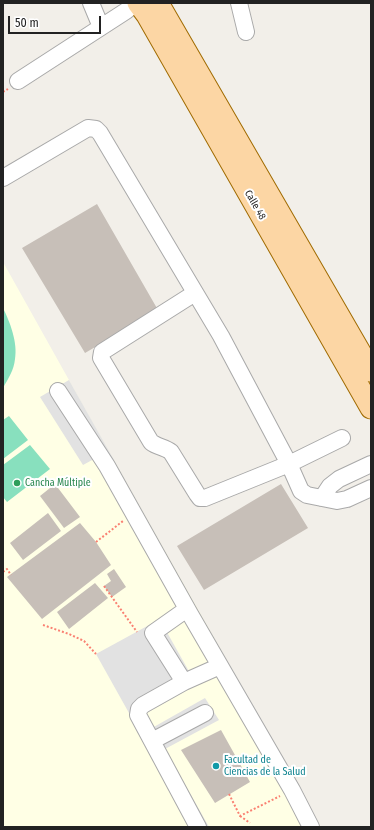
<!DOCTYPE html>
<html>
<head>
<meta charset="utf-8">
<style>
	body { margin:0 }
	#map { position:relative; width:374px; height:830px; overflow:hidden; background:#f2efe9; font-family:"Fira Sans Condensed",sans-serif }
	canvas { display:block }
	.frame { position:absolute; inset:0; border:4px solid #222; pointer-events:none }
	.scale { position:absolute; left:8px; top:16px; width:93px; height:18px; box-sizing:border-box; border:2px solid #222; border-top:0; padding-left:5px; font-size:12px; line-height:14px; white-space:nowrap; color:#222; -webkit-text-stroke:3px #fff; paint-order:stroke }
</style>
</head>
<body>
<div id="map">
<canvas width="374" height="830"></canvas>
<div class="frame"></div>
<div class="scale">50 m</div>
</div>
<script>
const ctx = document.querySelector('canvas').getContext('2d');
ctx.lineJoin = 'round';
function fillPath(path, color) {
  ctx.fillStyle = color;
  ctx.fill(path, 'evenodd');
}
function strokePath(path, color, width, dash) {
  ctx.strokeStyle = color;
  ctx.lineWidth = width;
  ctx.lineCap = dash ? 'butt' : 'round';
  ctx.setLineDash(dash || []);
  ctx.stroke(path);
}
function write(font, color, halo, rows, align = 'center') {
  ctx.font = font + ' "Fira Sans Condensed",sans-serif';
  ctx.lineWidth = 4;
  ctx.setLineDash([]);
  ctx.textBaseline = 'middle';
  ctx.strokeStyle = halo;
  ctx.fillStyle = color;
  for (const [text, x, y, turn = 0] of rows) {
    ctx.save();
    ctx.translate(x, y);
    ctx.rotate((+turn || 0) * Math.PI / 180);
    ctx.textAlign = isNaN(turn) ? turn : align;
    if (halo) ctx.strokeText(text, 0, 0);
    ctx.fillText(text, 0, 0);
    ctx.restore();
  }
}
fillPath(new Path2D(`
	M3,262l109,195 209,370h-318z`), '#ffffe5');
fillPath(new Path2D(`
	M3,308c7,14 15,35 12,51 -1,11 -7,20 -12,29z
	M9,416l19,24 -25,19v-39z
	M30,445l20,24 -43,33 -4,-5v-32z`), '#88e0be');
fillPath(new Path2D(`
	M69,380l45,80 -14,9 -6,-10 -11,6 -43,-68z
	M182,607l-18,20 27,48 27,-2 -75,42 9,13 53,-30 14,22 -54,29 44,78h-20l-3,-12 -90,-161z`), '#e2e2e2');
fillPath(new Path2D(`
	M97,204l61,106 -73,43 -63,-105z
	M55,484l25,33 -16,11 -24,-32z
	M281,484l27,44 -104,62 -27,-44z
	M48,513l13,18 -38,29 -13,-17z
	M80,523l16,19 15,23 -69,54 -35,-42z
	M114,569l12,18 -14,10 -8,-11 7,-5 -4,-7z
	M95,583l13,15 -39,31 -12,-17z
	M221,730l29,52 -35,21 -34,-53z`), '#c7bfb8');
const minor = new Path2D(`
	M91,3l10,24
	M239,3l7,29
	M18,81l108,-70 10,-8
	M3,178l85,-50 8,1 4,4 121,203 68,128 12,27 6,4 30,6 10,-2 24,-11
	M195,293l-93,59 -1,6 50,84c6,5 14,5 20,10l26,42 3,4h5l84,-34 53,-26
	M58,391l49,75 83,148 102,176 19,37
	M322,498l8,-12 9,-7 32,-15
	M184,682l-31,-49 34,-24
	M152,741l53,-28
	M198,827l-60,-112 1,-6 4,-4 41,-23 36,-16`);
const major = new Path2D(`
	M138,3l9,12 224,393
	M158,3l213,368`);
strokePath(minor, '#a9a9a9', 18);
strokePath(major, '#a06b00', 23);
strokePath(new Path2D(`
	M3,92l5,-3
	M96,542l27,-21
	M3,572l4,-3 4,6
	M104,586l33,46
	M43,625l26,9 15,7 12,13
	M229,794l11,22 40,-20
	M240,816l10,7`), '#fa8072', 2, [2, 2]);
strokePath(minor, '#fff', 16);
strokePath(major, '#fcd6a4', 21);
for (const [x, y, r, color] of [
	[17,483,4,"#2e9e5b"],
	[216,766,4,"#0f9aa8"]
]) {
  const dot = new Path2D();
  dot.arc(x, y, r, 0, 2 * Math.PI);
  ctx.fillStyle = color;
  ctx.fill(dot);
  strokePath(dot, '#fff', 1.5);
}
write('10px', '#222', '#fff', [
	["Calle 48",255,205,60]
]);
write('10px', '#27864d', '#fff', [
	["Cancha Múltiple",25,483]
], 'left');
write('10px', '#0d838f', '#fff', [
	["Facultad de",224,760],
	["Ciencias de la Salud",224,772]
], 'left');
</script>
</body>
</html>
